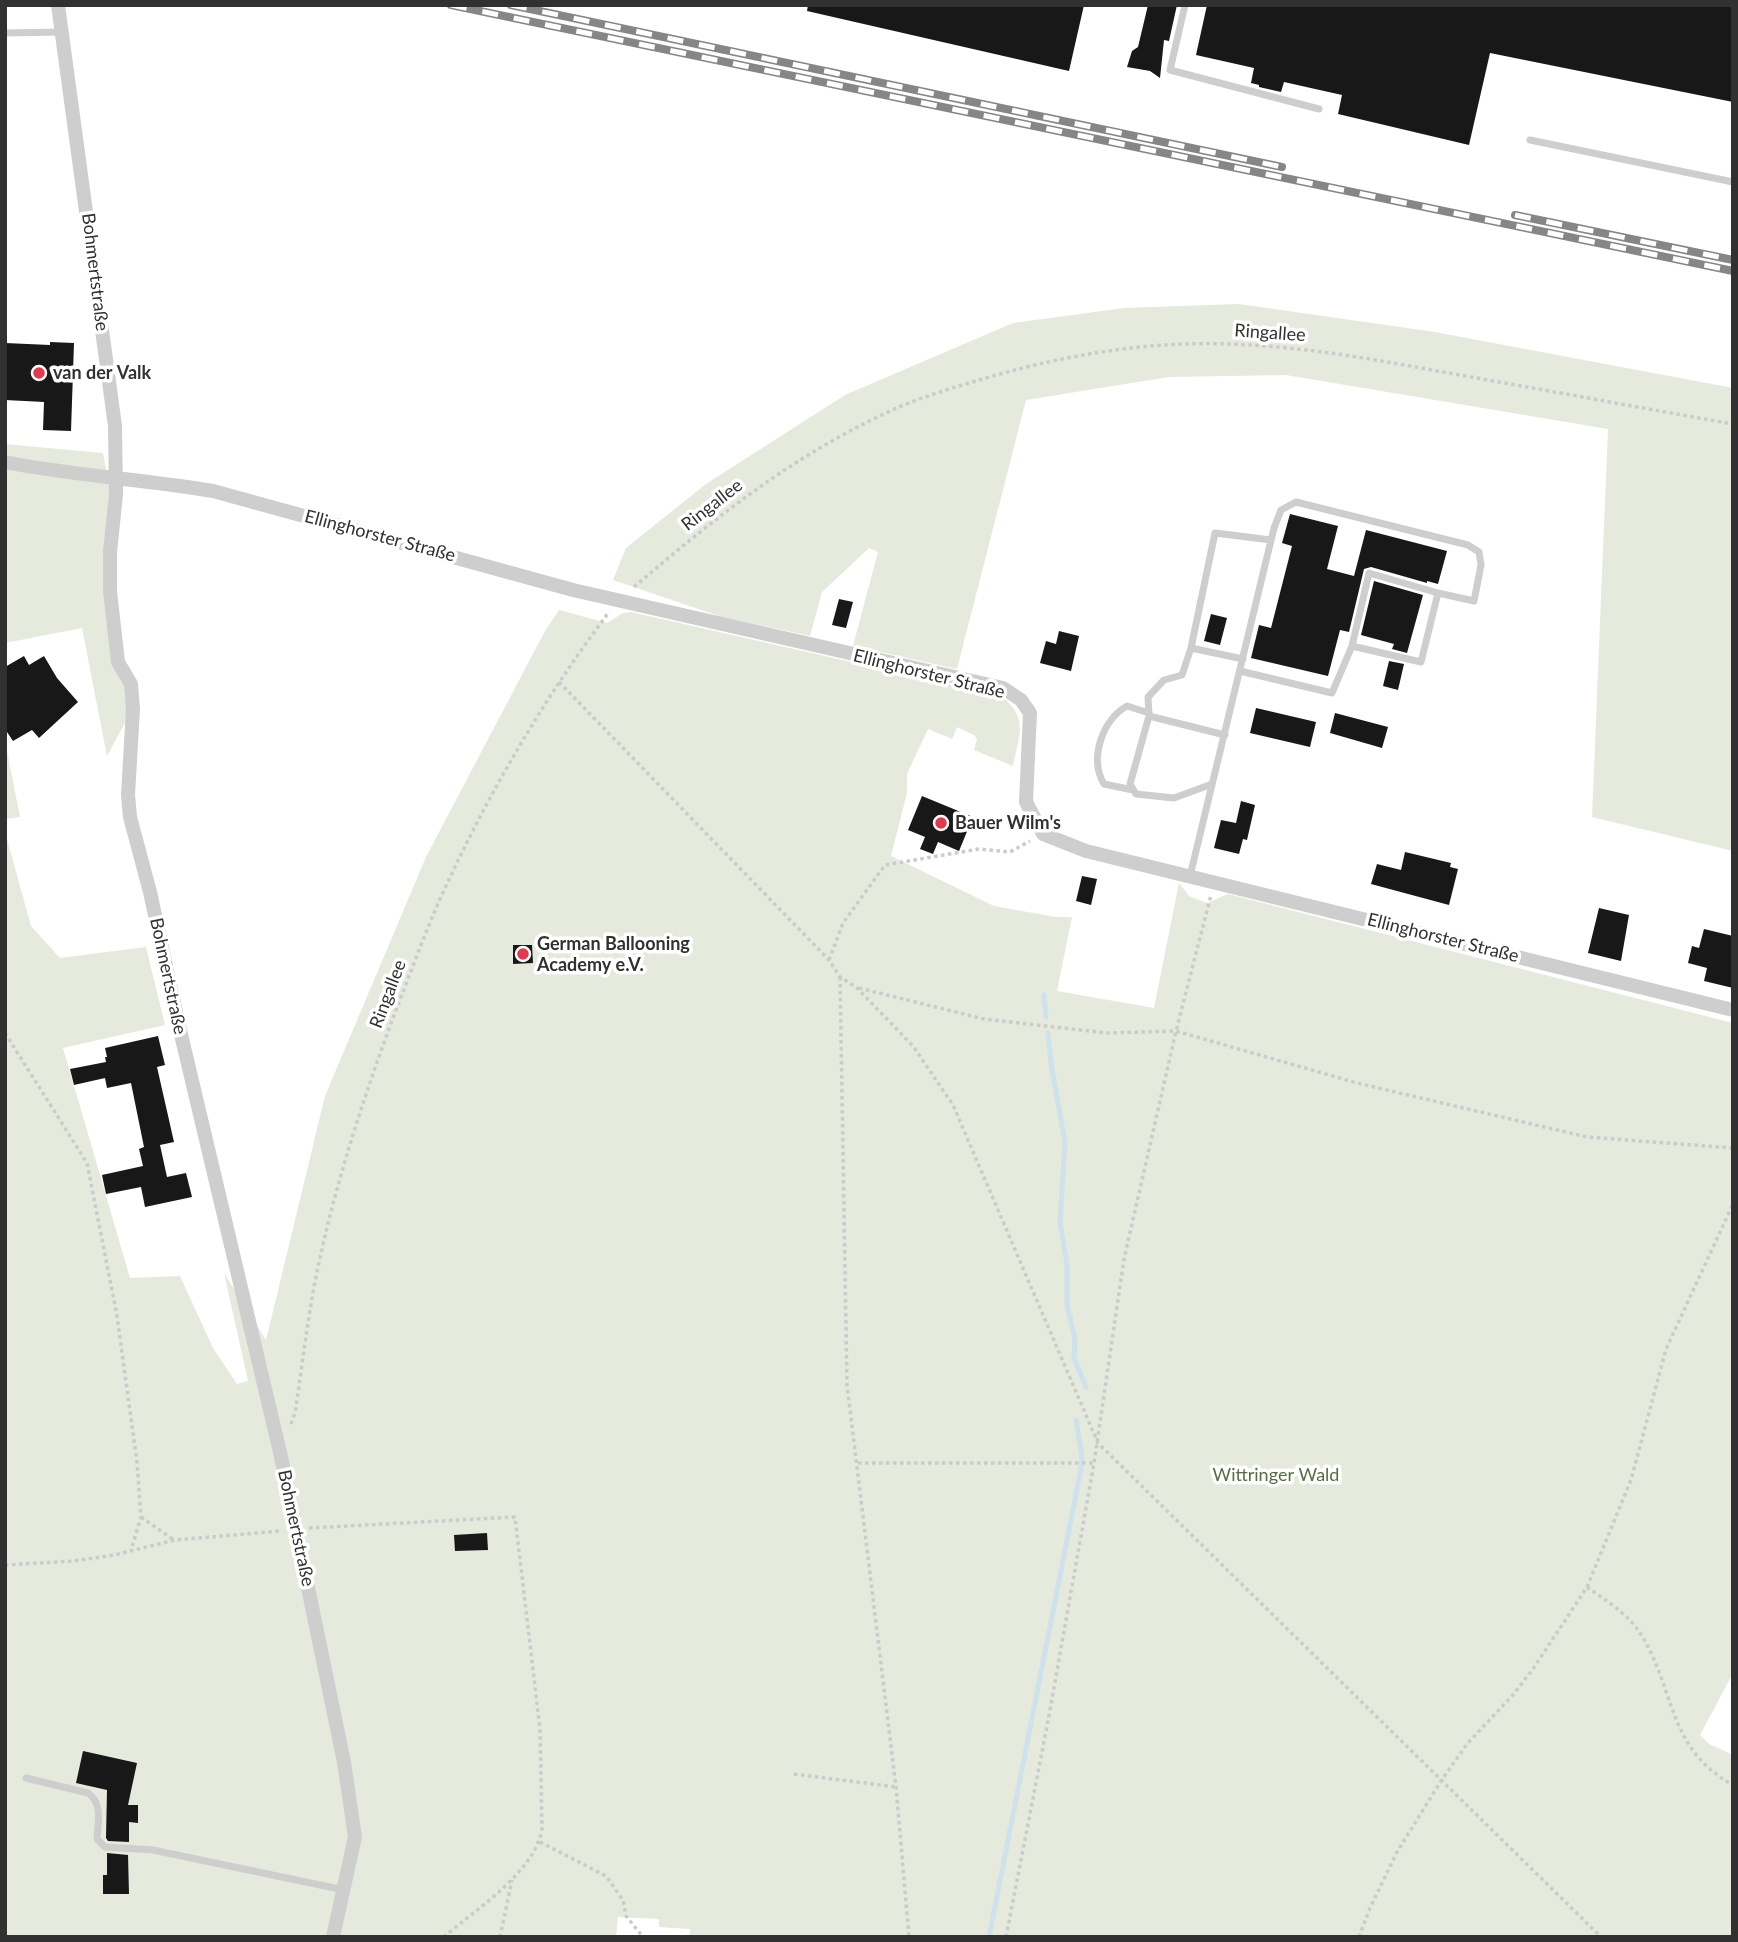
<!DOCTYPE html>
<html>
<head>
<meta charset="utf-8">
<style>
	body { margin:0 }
	#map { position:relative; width:1738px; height:1942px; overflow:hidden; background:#fff; font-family:Lato,sans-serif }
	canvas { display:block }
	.frame { position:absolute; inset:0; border:7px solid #313131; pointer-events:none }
</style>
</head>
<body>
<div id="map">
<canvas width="1738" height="1942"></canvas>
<div class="frame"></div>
</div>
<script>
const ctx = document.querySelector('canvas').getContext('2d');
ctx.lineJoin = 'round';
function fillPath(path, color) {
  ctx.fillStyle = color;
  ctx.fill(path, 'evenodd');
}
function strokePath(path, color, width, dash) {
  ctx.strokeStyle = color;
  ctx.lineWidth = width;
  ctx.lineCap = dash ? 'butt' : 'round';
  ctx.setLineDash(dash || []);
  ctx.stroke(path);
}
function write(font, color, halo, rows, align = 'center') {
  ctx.font = font + ' Lato,sans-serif';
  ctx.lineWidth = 7;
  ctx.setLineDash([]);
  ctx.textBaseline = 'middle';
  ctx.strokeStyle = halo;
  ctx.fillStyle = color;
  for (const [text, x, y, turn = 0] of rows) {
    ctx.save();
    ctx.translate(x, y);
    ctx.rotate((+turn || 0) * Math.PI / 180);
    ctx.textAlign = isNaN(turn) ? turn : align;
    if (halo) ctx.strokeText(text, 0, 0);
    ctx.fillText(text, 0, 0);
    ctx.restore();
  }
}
fillPath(new Path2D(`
	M1239,304l196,28 298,56v463l-141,-34 16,-388 -322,-54 -117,2 -143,23 -69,269 -104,-23 25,-94 -9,-4 -47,44 -12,44 -88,-19 -109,-37 13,-32 80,-64 139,-89 168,-72 111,-15z
	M5,444l98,9 8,42 -7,52 28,163 -25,46 -25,-128 -77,15z
	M559,610l48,13 16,-10 8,-1 370,84c28,22 18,40 12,70l-39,-16 3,-11 -3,-4 -17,-8 -5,12 -24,-10 -21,45v19l-16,63 103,50 62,11h16l-15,74 97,17 25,-125 10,13 18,7 21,-9 505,129v650l-33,62 9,9 24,11v182h-1044l1,-8 -31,-2v-8l-41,-2 -2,20h-611v-1105l26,94 29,32 86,-11 19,78 -102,23 67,230 50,-2 33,72 24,36 11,-3 -24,-108 42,67 59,-244 101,-239 119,-226z
	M5,741l15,76 -15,2z`), '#e5eadd');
strokePath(new Path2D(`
	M1044,995l2,22
	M1048,1033l3,30 14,80 -5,79 7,42v41l8,34 -1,19 12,29
	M989,1937l92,-468 1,-13 -6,-36`), '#cde2ec', 5);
fillPath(new Path2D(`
	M808,5h276l-15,66 -262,-60z
	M1148,5h29l-8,36 -5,-1 -4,38 -10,-7 -23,-4 5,-16 6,-4z
	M1207,5h526v97l-243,-49 -21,92 -131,-31 4,-19 -58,-13 -3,10 -22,-5v-2l-8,-2 3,-15 -58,-13z
	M50,342l24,1 -3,88 -28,-1 1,-28 -39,-2v-57l45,2z
	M1290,514l48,12 -11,43 27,7 12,-46 81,21 -9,33 -11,-3v2l-56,-16 -7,2 -15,63 -9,-2 -12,46 -77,-18 8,-33 12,3 21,-82 -10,-3z
	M1374,581l49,14 -16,58 -15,-4 2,-5 -33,-9z
	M839,599l14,3 -7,26 -14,-3z
	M1211,614l16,4 -7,27 -16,-4z
	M1059,631l20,5 -8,35 -31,-8 6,-22 10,3z
	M24,656l5,9 15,-9 13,22 21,24 -39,36 -7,-8 -19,11 -8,-12v-62z
	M1389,661l15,3 -6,26 -15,-4z
	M1256,708l60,14 -6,25 -60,-14z
	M1335,713l53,14 -6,21 -52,-15z
	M922,796l51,21 -14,34 -21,-9 -5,12 -13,-5 5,-12 -17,-7z
	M1241,801l14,4 -8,35 -4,-1 -4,15 -25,-6 7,-28 15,3z
	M1405,852l46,11 -1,4 8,2 -9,36 -78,-21 6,-20 24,6z
	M1082,876l15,3 -6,26 -15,-4z
	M1599,908l30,7 -8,46 -33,-8z
	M1704,929l29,7v52l-29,-7 3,-13 -19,-5 4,-17 7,2z
	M513,945h19l1,18 -20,1z
	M158,1036l7,29 -8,2 17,75 -14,3 7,32 19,-4 6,24 -47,10 -4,-20 -35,7 -4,-19 41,-9 -4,-17 5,-2 -13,-64 -24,5 -2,-10 -31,7 -4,-16 36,-7 -1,-5h2l-2,-9z
	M487,1533l1,17 -33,1 -1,-16z
	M83,1751l54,12 -9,42h10v18l-9,-1v20l-21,-1 -2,-3 1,-48 -31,-7z
	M107,1853l21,2 1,39h-26v-19h4z`), '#181818');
strokePath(new Path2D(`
	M634,587c82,-70 157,-130 256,-176 28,-13 59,-22 89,-31 81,-24 164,-39 249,-36 73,2 144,15 215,28 97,17 193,35 290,52
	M559,682l270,278 11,17 17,11 56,58 40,59 145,338 503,494
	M829,960l14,-37 42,-58 94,-16 31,3 20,-11
	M840,977l7,408 49,402 13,150
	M859,988l125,31 123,14 69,-2 181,52 230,54 146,11
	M5,1033l82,130 30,153 20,146 4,55 -10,33
	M291,1424l4,-11c7,-45 12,-91 21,-136 18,-89 46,-175 77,-259 19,-49 37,-100 60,-147 44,-92 95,-178 156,-259
	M858,1463h236
	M141,1517l33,23
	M309,1528l206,-11 25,212 2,100c-7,43 -66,80 -98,108
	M5,1565l69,-4 40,-6 61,-15 105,-9
	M1587,1587c18,13 41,27 53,46 36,56 26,115 93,152
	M794,1774l102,13
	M540,1842l66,34 17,24 3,16 17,21
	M500,1937l12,-57
	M1006,1937l42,-216 46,-258 30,-204 52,-228 35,-136
	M1359,1937l11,-29 27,-56 44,-71 26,-37 45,-48 21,-27 54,-82 44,-107 35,-131 67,-145`), '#cbcbcb', 3.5, [3.5, 3.5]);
strokePath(new Path2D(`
	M1185,5l-15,65 149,39
	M5,33l57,-1
	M1530,140l203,42
	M1352,646l17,-73 69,20
	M1191,648l-9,27 -18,5 -16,17 1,19 76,19
	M1243,659l-52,-11 24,-115 56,7
	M1149,716l-19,68 6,10 38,4 38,-14
	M1133,790l-29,-6c-15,-25 -2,-64 23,-78l22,7
	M1190,876l84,-348 7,-18 15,-8 172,43 11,7 2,13 -7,36 -36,-8 -17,69 -69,-16 -20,47 -92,-22
	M26,1778l62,15c15,11 10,28 9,46l8,8 48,3 191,40`), '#cecece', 7);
strokePath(new Path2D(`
	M58,5l57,421 1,69 -6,57v39l8,71 13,22 2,25 -5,86 2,22 20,75 29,134 101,426 64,310 11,75 -22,100
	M5,462c69,14 139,17 208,29l360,99 430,98 18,12 9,13 -4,89 17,32 43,17 647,159`), '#cecece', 14);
const rail = new Path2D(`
	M451,5l1282,266
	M511,5l771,162
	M1515,215l218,45`);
strokePath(rail, '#868686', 8);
strokePath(rail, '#fff', 5, [16]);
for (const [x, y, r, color] of [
	[39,373,7,"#e2394f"],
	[941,823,7,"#e2394f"],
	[523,954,7,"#e2394f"]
]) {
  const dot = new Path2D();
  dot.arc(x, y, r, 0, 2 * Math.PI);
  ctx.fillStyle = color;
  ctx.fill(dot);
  strokePath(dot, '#fff', 2.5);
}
write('18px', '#313131', '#fff', [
	["Bohmertstraße",95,272,83],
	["Ringallee",1270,333,4],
	["Ringallee",712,505,-38],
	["Ellinghorster Straße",380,536,15],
	["Ellinghorster Straße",929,674,14],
	["Ellinghorster Straße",1443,938,14],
	["Bohmertstraße",168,976,78],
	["Ringallee",388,994,-69],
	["Bohmertstraße",296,1528,78]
]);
write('bold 18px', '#313131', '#fff', [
	["van der Valk",53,373],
	["Bauer Wilm's",955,823],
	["German Ballooning",537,944],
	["Academy e.V.",537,965]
], 'left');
write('18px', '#576d3e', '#fff', [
	["Wittringer Wald",1276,1475]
]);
</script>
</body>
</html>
